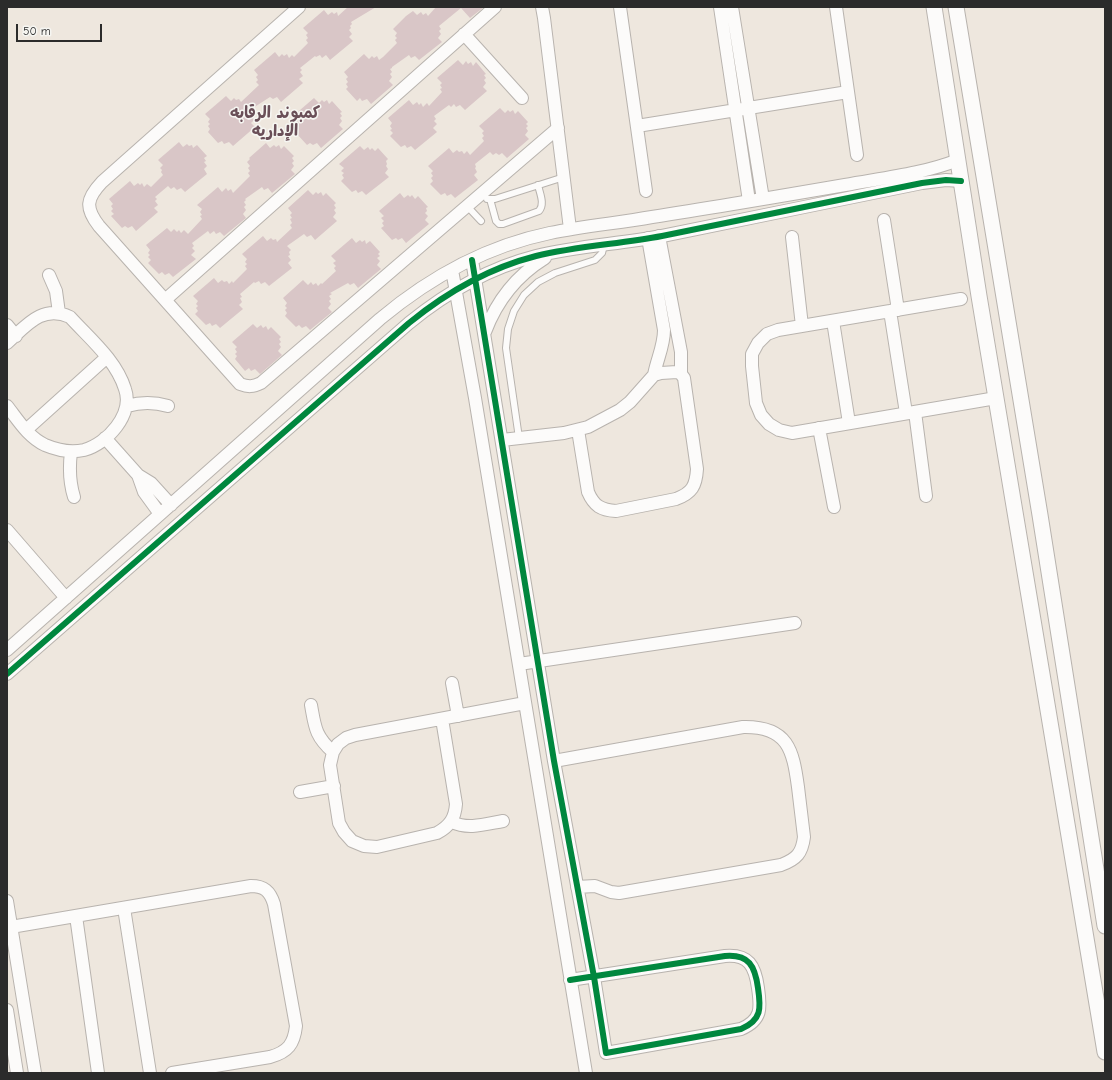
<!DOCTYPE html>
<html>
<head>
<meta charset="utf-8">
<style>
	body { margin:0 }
	#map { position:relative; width:1112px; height:1080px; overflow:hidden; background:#eee7de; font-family:"Comic Neue",sans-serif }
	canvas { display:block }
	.frame { position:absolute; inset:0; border:8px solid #2b2b2b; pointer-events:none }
	.scale { position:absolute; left:16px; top:24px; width:86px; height:18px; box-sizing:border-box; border:2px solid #2b2b2b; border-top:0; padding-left:5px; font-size:12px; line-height:14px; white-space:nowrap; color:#2b2b2b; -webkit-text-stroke:3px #f6f6f2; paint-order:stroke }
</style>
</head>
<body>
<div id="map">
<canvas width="1112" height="1080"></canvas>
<div class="frame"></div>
<div class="scale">50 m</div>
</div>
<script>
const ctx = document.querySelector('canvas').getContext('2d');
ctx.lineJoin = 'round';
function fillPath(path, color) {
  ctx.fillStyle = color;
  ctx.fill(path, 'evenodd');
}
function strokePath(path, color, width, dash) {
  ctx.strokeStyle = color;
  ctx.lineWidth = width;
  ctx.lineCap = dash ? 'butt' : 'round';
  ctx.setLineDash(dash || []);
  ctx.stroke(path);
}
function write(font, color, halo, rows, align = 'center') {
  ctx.font = font + ' "Comic Neue","Playpen Sans Arabic",sans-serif';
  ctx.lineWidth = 3;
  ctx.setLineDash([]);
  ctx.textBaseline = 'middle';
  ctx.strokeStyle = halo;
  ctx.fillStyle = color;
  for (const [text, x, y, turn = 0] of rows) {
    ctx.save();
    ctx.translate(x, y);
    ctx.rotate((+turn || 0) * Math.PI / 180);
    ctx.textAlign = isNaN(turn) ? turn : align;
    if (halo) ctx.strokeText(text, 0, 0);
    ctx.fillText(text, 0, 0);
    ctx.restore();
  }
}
fillPath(new Path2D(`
	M348,7h28l-25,15 1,2 -2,2 1,2 -2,2 3,4 -3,3 4,4 -23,19 -4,-5 -4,3 -2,-3 -4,2 -1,-1 -15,12 2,2 -2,2 3,4 -4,3 4,4 -22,19 -4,-5 -4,2 -3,-2 -17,11 1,2 -2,2 2,3 -2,1 2,4 -3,3 4,4 -22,19 -4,-4 -5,2 -2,-3 -4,2 -10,-11 2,-3 -2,-3 2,-2 -2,-2 2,-3 -5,-5 21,-18 5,5 3,-3 2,2 3,-1 2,3 18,-17 -3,-3 2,-2 -2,-3 2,-2 -4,-5 21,-18 4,5 3,-3 2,2 3,-2 2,4 3,-3 2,2 14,-14 -2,-3 2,-2 -2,-3 2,-2 -5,-5 21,-18 4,5 4,-3 2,2 3,-2 1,4z
	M436,7h48l-14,11 -9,-10 -22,18 2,3 -2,2 2,3 -3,4 4,4 -23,18 -4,-4 -4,2 -2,-3 -17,12v1l-2,1 2,3 -2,2 2,3 -3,4 4,4 -22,19 -4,-5 -5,2 -2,-3 -3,3 -11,-12 2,-2 -2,-3 2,-2 -2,-3 2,-2 -4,-5 20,-18 5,5 3,-3 2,2 3,-2 2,4 4,-3 14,-14 -2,-3 2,-2 -2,-2 2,-3 -4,-4 13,-13 7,-5 4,4 4,-3 2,3 3,-2 2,3z
	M458,60l5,5 3,-4 2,3 3,-2 2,4 3,-4 10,12 -2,1 2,3 -2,2 2,3 -3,4 4,4 -22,19 -5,-5 -4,2 -2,-3 -3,3 -2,-2 -15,11 2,3 -2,2 3,3 -4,4 4,4 -22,18 -4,-4 -4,2 -2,-3 -4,2 -11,-11 3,-3 -3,-3 2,-1 -2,-3 2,-3 -4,-5 21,-18 4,5 4,-3 2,3 2,-2 2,4 4,-4 2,3 13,-14 -2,-3 2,-1 -2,-3 2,-2 -5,-5z
	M314,98l5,5 3,-3 2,2 3,-2 2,4 3,-3 10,11 -2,1 2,3 -2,2 2,3 -3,4 4,4 -22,19 -4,-5 -4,2 -3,-2 -3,2 -11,-12 2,-2 -2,-3 2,-2 -2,-3 2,-2 -5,-5z
	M500,108l5,5 3,-3 2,2 3,-2 2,4 3,-3 10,11 -2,2 2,2 -2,2 2,3 -3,4 4,4 -22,19 -5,-5 -3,2 -3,-2 -3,2 -3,-3 -15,12 1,3 -1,1 2,4 -3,3 4,5 -23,18 -4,-4 -4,2 -2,-3 -4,2 -11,-11 3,-3 -2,-3 2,-2 -2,-3 2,-2 -5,-5 21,-18 4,5 4,-3 2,2 3,-1 2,3 3,-3 3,4 14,-14 -2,-3 2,-2 -2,-3 2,-2 -5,-5z
	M179,142l4,5 4,-3 2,2 3,-1 1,3 4,-3 10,11 -3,2 2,3 -2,1 3,4 -3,3 3,5 -22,18 -4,-4 -4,2 -3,-3 -3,2 -3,-3 -13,11 2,2 -2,2 3,4 -4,3 4,4 -22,19 -4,-5 -4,2 -3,-2 -3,2 -11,-12 3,-2 -3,-3 2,-2 -2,-3 2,-2 -4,-5 21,-18 4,5 4,-3 2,2 2,-2 2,4 3,-3 4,3 12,-12 -2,-3 1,-2 -2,-2 3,-3 -5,-5z
	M266,143l4,5 4,-3 2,2 3,-2 2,4 3,-3 10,10 -2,2 2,3 -2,2 2,3 -3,4 4,4 -23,19 -4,-5 -4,2 -2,-3 -17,12 1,1 -2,2 2,3 -2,2 2,3 -3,4 3,4 -22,18 -4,-4 -4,2 -2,-3 -4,3 -2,-3 -16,12 2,3 -2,2 3,3 -4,4 5,4 -23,18 -4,-4 -4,2 -3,-3 -3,2 -11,-11 3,-3 -3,-3 2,-2 -2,-2 2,-3 -4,-5 21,-17 4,4 3,-3 3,3 2,-2 2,3 3,-3 4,4 14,-15 -2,-3 2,-1 -2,-3 2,-3 -5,-4 21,-18 4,5 4,-4 2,3 3,-2 2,4 17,-17 -2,-3 2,-2 -2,-3 2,-2 -3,-4 3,-3 -1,-1z
	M360,146l4,4 4,-3 2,3 2,-2 3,3 3,-3 10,11 -2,2 1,3 -1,2 2,3 -3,4 4,4 -23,18 -4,-4 -4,2 -2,-3 -4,2 -11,-11 3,-3 -2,-3 2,-2 -3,-2 3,-3 -5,-4z
	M308,190l5,5 3,-3 2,2 3,-2 2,4 3,-3 10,10 -2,2 2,3 -2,2 2,3 -3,4 4,4 -22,19 -4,-5 -4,2 -3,-3 -17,12 4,4 -2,2 1,3 -2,1 3,4 -3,3 4,5 -23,18 -4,-4 -4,2 -2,-3 -4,2 -1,-1 -14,12 2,3 -2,1 2,4 -3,3 4,4 -23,19 -4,-4 -4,2 -2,-3 -4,2 -11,-11 3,-3 -2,-3 2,-2 -2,-2 2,-3 -5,-5 21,-18 4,5 4,-3 2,2 3,-1 2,3 3,-3 1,2 14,-14 -2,-3 2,-2 -2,-2 2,-3 -5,-5 21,-18 4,5 4,-3 2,2 3,-1 1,3 15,-14 -2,-3 2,-2 -2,-4 2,-1 -2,-3 2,-2 -4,-5z
	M400,193l4,5 4,-3 2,2 2,-2 3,4 3,-3 10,11 -2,1 1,3 -2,2 3,3 -3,4 4,4 -23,19 -4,-5 -4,2 -2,-2 -4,2 -11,-12 3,-2 -2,-3 2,-2 -3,-3 3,-2 -5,-5z
	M352,238l4,5 4,-3 2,2 3,-2 1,4 4,-3 10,11 -2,2 2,2 -3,2 3,3 -3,4 4,4 -23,19 -4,-5 -4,2 -2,-2 -18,10 2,1 -3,2 2,3 -2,2 2,3 -3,4 4,4 -22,18 -4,-4 -4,2 -3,-3 -3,2 -11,-11 2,-3 -2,-3 2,-2 -2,-2 2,-3 -4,-5 20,-18 5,5 3,-3 2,3 3,-2 2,3 3,-3 1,1 14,-13 -2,-3 2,-2 -3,-3 3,-2 -5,-5z
	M253,324l4,4 4,-3 2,3 3,-2 2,4 3,-3 10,10 -2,2 2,3 -2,2 2,3 -3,4 4,4 -22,19 -5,-5 -4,2 -2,-3 -4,3 -10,-12 2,-3 -2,-2 2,-2 -2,-3 2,-2 -5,-5z`), '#d9c6c7');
const service = new Path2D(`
	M487,199h8l69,-22
	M490,199l6,22 3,3h4l36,-13c6,-7 1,-17 -1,-26
	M467,206l14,15
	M519,438l-13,-90 2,-19 6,-18 10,-16 14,-13 17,-9 40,-13 7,-7 2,-8`);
const minor = new Path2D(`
	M299,7l-197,175c-16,17 -17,26 -3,44l141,158c8,3 13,3 21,-1l297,-255
	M542,7l2,11 26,211
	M620,7l26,184
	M720,7l29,194
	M732,7l31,192
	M836,7l21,148
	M464,34l58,64
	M637,126l211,-34
	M884,220l14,90
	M659,236l22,116v22
	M792,237l10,89
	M648,238l16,92c0,16 -7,29 -10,45
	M472,260l82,501 40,216 12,76 135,-24c21,-9 20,-21 17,-41 -3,-22 -9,-34 -33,-32l-155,24
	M452,270l23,128 111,675
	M49,275l7,16 3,22
	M961,299l-183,31 -11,4 -9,9 -6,11v12l4,37 5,12 8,9 10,6 13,3 204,-35
	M165,300l330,-293
	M890,311l16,102
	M833,321l16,102
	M7,325l9,11
	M485,332c12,-32 31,-56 60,-74
	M7,343c19,-17 35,-39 63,-26 20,22 46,43 55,72 9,25 -18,55 -41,61 -13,3 -27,0 -39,-5 -17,-8 -27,-25 -38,-39
	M127,406c14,-4 27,-4 41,0
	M915,412l11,84
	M819,428l15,79
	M26,430l81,-73
	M105,438l33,37 13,8 20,22
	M502,440l62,-7 24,-6 32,-17 10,-8 24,-27 7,-2 16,-1 4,2 3,4 13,91c-1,17 -5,24 -21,30l-60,12c-15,-1 -22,-5 -28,-19l-10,-62
	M71,452c-2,16 -2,29 3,45
	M138,475l6,17 16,22
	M7,530l59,68
	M7,650l373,-331c49,-41 107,-73 170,-86 34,-7 68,-10 102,-16 65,-10 129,-21 193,-32 38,-7 77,-11 113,-25
	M519,664l276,-41
	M7,674l402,-351c38,-31 80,-55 127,-67 41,-10 84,-12 126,-20 87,-18 173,-35 260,-53l24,-3 15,1
	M452,683l6,33
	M311,705c4,22 4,31 22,47
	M442,719l14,85c-1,14 -6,22 -19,29l-60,14 -13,-1 -12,-5 -8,-9 -5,-9 -9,-58 3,-13 5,-8 8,-6 9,-3 170,-32
	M554,761l189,-34c45,-1 50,23 55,60 2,17 4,33 6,50 -2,16 -7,22 -23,28l-162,28 -8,-1 -16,-6 -18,1
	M300,792l34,-6
	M452,822c16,8 34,2 51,-1
	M7,901l28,172
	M124,908l26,165
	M76,916l22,157
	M11,927l240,-41c13,0 19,5 23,18l22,122c-2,18 -8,26 -26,31l-98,16
	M7,1010l10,63`);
const tertiary = new Path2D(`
	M934,7l45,289 126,756
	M956,7l84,508 65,411`);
strokePath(service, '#b8b3ae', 8);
strokePath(minor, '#b8b3ae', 14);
strokePath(tertiary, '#b8b3ae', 17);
strokePath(service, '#fcfbfa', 6);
strokePath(minor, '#fcfbfa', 12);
strokePath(tertiary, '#fcfbfa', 15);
strokePath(new Path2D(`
	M472,260l82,501 40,216 12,76 135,-24c21,-9 20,-21 17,-41 -3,-22 -9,-34 -33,-32l-155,24
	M7,674l402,-351c38,-31 80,-55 127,-67 41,-10 84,-12 126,-20 87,-18 173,-35 260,-53l24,-3 15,1`), '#00873e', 6);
write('bold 16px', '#6a4f58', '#f6f6f2', [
	["كمبوند الرقابه",275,113],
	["الإداريه",275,131]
]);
</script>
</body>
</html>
